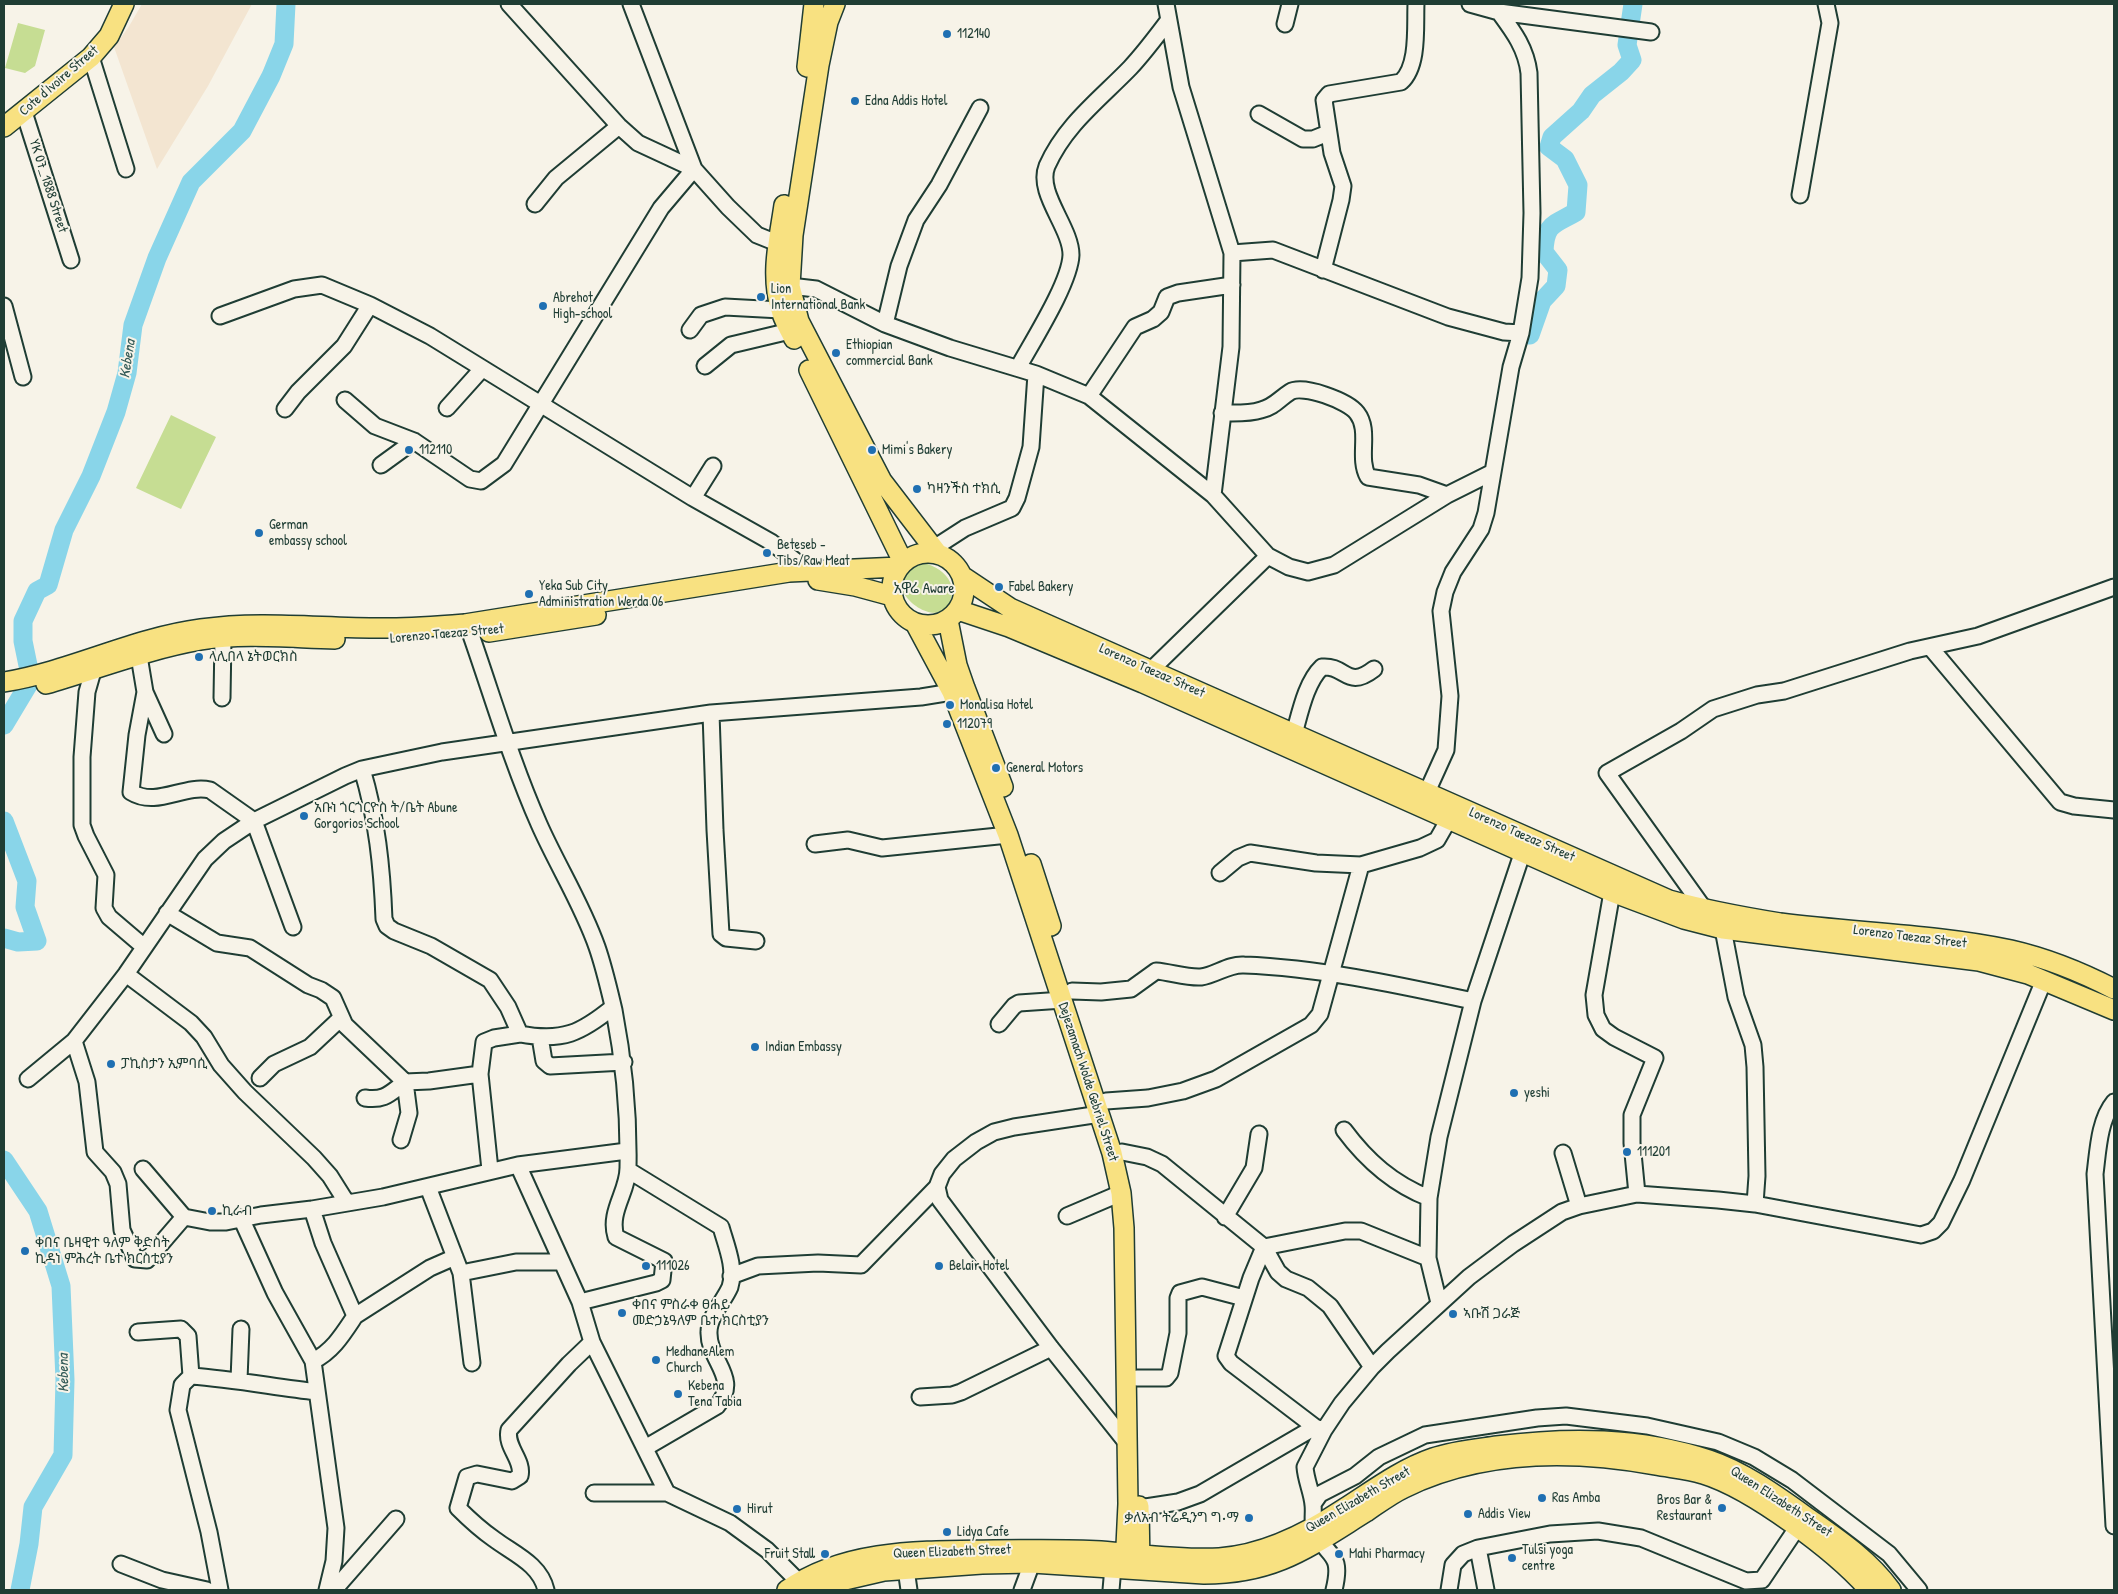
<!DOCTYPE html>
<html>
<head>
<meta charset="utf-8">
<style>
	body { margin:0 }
	#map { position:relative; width:2118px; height:1594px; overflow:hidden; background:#f7f3e8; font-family:"Patrick Hand",sans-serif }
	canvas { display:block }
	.frame { position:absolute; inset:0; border:5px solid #1f3d34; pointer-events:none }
</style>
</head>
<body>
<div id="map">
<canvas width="2118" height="1594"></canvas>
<div class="frame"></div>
</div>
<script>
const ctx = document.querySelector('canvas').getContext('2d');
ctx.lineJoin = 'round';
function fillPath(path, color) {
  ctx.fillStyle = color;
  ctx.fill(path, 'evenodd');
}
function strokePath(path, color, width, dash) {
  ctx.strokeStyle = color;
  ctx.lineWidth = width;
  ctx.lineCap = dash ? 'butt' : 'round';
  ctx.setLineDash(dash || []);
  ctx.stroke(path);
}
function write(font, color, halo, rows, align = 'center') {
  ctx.font = font + ' "Patrick Hand","Noto Sans Ethiopic",sans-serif';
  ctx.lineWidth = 4;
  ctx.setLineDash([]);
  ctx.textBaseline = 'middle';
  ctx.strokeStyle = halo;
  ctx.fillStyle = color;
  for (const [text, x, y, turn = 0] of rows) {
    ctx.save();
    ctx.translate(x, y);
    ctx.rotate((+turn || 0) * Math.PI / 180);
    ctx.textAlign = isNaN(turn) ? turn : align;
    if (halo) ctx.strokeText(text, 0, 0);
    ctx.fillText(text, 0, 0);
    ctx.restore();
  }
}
fillPath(new Path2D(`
	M142,4h110l-44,82 -51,83 -43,-122 14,-19z`), '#f3e5d1');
fillPath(new Path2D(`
	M18,23l27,7 -10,36 -10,7 -20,-5z
	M171,415l45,22 -35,72 -45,-21z
	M910,561c23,0 52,17 39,43 -14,28 -73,-18 -39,-43z`), '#c6dd93');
strokePath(new Path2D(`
	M1530,335l12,-34 14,-15 2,-16 -14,-18c1,-29 10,-27 32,-40l2,-27 -13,-26 -16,-12 3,-10 29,-26 11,-16 29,-23 11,-12 -5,-15 6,-41
	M4,725l27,-45 -8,-39v-20l14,-30 11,-6 16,-55 27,-54 25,-64 11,-39 6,-48 24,-67 34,-76 51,-51 29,-55 13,-32 2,-40
	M4,821l23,60 -2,26 12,34 -19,1 -14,-4
	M4,1160l34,51 23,75 4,94 -2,75 -30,52 -4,37 -9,46`), '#89d5e9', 19);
const minor = new Path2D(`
	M509,4l110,122 19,17 56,26 34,38 29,28 20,8
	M1166,4l15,83 51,166 -1,94 -18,148
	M1470,4l29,8 152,20
	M1285,24l5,-20
	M91,57l35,112
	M24,112l47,148
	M1259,114l44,25h10l15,-6
	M1800,195l30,-172 -4,-19
	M535,204l21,-26 63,-52
	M1232,253l41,-3 175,67 56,15 17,1
	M1323,270l18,-70 2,-14 -11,-33 -8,-53 5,-6 72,-12c18,-16 14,-55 15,-78
	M790,286l26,3 69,35 65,24 86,26 53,22 124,99 55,61 21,11 19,5 26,-7 113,-70 46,-23
	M4,306l19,71
	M220,316l74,-27 28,-4 48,20 60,31 263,162 78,44 36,28
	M885,324l14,-58 17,-46 23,-35 41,-77
	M690,330l11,-15 24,-8 56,3
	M705,366l26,-21 59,-14
	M1018,368c14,-26 52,-85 53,-113 0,-28 -35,-62 -24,-89 18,-41 53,-67 83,-98 14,-15 26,-31 38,-47
	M1089,396l46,-69 18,-8 8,-7 6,-15 11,-4 54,-8
	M345,400l30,26 39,15 56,38 11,2 23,-17 157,-256 33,-39 -63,-165
	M447,408l35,-39
	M285,409l13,-17 46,-46 26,-41
	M1222,413c13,0 27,1 39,-3 13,-3 18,-11 29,-18 13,-8 58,9 67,21 14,18 0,44 11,64l51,8 28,10
	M381,465l33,-24
	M693,498l20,-32
	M934,548l31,-20 47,-20 5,-10 14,-51 5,-73
	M471,635c22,63 41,128 68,189 18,41 43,80 58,123 7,20 12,42 17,63 10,52 15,104 14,158 0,24 -20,44 -12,69l48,24 -2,19 -6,3 -76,19
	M1930,647l130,155 14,4 40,4
	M139,656l6,36 -8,43 -6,57c26,16 53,-8 79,-2l44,31 39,106
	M1151,670l117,-114
	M93,671l-6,21 -5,65v68l4,11 20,39 -2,33 5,9 34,29
	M145,692l19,42
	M222,698l1,-60
	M711,713l4,117 6,104 5,4 30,3
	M1294,734c6,-21 12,-52 28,-67 24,-2 25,23 52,2
	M362,769c15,50 20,98 22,150l3,7 7,5 37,15 59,34 18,27 12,27c43,8 61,-1 93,-27
	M1427,792l19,-42 4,-54 -9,-85 4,-19 8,-20 28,-43 5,-16 25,-146 10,-34 9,-55 2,-65 -3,-140c-3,-25 -16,-42 -30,-61
	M815,844l33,-4 34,8 126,-13
	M1220,873l18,-15 12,-5 66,10 45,2
	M1612,892l-18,103 2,20 7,14 11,8 41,21 -23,57v28l5,51
	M1705,910l-98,-137 74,-42 32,-22 44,-14 27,-4 126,-40 68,-15 136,-49
	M167,913l50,30 33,5 58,37 13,5 12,8 12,27 60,57 24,-1 51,-7
	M1723,929l13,68 17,48 2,22 2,109 -2,28
	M126,974l65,49 13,14 17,28 24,27 69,66 16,18 17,27
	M1072,991l29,1 30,-3 25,-18c14,1 31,7 45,6 15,-2 27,-13 43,-12 77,3 154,20 229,36
	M999,1024l15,-18 5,-3 44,-3
	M540,1037l4,24 6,5 74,-4
	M74,1041l13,41 8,70 18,20 5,12 4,46 13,29 12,1 37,-43
	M260,1078l14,-14 36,-17 31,-29
	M28,1079l46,-38 52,-67 79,-115 19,-18 30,-20 91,-45 17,-7 80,-17 269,-39 210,-16 31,-5
	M365,1098c20,3 25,-5 40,-16l4,31 -8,27
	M1106,1101l42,-3 35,-7 33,-12 95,-54 9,-11 41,-149 59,-17 17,-8 12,-21
	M2114,1102c-15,18 -16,49 -19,72l19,352
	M1100,1114l-86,13 -20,5 -18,10 -22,17 -12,15 -5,13 3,13 111,148 75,94
	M1344,1130c23,31 49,54 85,68
	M1122,1152l25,5 15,7 102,83 14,25 8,7 22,9 22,18 42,61
	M1563,1153l16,53
	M518,1165l62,137 12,40 75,151
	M143,1169l41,48 26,5h16l35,-7 51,-6 71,-12 135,-32 109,-14
	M490,1170l-10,-96 4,-32 10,-4 26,-4
	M628,1170l93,57c5,18 15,41 9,60 -6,14 -21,29 -21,45 -1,29 32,46 8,74l-72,42
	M428,1187l33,86 11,90
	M312,1209l11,34 32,73c-12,18 -22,35 -42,45
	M1067,1216l54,-23
	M1225,1217l29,-49 5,-34
	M241,1218l34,75 38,68 23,167 -2,33 -7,29
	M461,1273l55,-11h46
	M731,1276l27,-10 60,-3 43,2 76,-78
	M1439,1303l-11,-45 1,-60 10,-61 34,-136 50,-150
	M355,1316l75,-48 25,-11
	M138,1332l43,-3 7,7 3,40
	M1137,1378h29l4,-5 8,-40v-35l2,-5 22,-6 42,11
	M239,1380l2,-51
	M920,1397l32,-2 9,-3 90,-44
	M1324,1430l-9,-3 -84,-64 -5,-7 25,-78 13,-31 81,-16h16l67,27
	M594,1493h73l63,30 37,27 39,39
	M1313,1504l7,-10 35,-18 24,-19 46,-22 112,-17 29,-2 81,10 71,16 36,15 38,23 97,74 30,36
	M1139,1508l39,-6 22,-8 115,-67
	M1478,1548l8,42
	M121,1564l41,16 45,10
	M906,1569l3,21
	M220,1590l-11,-58 -31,-122 4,-25 9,-9c42,3 83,11 126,16
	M334,1590l62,-71
	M546,1590c-6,-26 -32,-36 -52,-51 -13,-9 -25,-20 -36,-31l9,-31 10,-3 35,7 8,-5c4,-16 -15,-29 -11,-46l60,-66 23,-22
	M1022,1590l10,-27
	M1111,1590l2,-23
	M1334,1590c10,-41 -9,-31 -20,-62 -2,-7 0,-16 -1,-23 -1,-13 -7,-24 -8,-38l19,-37 18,-27 30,-36 16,-16 81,-74 44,-33 49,-32 17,-6 58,-12 81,6 37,4 166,31 12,-4 8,-8 21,-43 82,-200
	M1449,1590l4,-25 10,-11 15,-6 72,-14 48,-3 43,7 105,43 16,-1 41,-61`);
const major = new Path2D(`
	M835,4l-7,18 -9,43 -26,170 -3,51 9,35 83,160 56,73
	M807,67l7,-63
	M4,127l87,-70 18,-21 15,-32
	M784,205c-5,35 -14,70 -3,105 2,10 9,20 13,29
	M809,370l94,192
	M892 589a36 36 0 1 1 72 0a36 36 0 1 1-72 0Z
	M962,576l48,32 659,292c36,10 74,17 111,23 77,10 155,11 231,27 35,8 72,23 103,39
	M818,580l37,6 37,10
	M958,610l51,17 134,56 469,209 72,27 39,10 256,32 49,13 86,36
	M948,620l9,45 8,23 38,99
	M915,623l37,69 56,143 104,318 9,40 3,35 4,276 -3,63
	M489,632l107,-17
	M4,682c67,-11 129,-44 197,-53 63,-9 125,0 189,-1 25,0 50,-2 75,-4l324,-52 110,-5
	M46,684c51,-15 103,-35 155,-44 43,-7 90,-2 134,-1
	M1031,864l20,62
	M1139,1506l1,60
	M787,1590c59,-42 138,-39 207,-40 36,0 71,-1 107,1 39,3 79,9 118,7 45,-3 90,-26 126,-50 28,-18 56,-39 88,-50 20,-7 43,-9 64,-12 71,-9 143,-9 212,14 36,12 71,38 102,60 30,21 58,40 80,70
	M815,1590l17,-7 52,-12 98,-7 50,-1 172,11c71,0 104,-26 162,-62 12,-8 25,-18 38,-24 78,-38 168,-38 251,-23 16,3 33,4 48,9 49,15 133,78 166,116`);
strokePath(minor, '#1f3d34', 19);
strokePath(major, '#1f3d34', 22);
strokePath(minor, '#f7f3e8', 15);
strokePath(major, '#f8e181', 19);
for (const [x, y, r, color] of [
	[947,34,5,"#1f6fb2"],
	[855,101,5,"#1f6fb2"],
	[761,297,5,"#1f6fb2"],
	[543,306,5,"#1f6fb2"],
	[836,353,5,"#1f6fb2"],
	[409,450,5,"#1f6fb2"],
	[872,450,5,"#1f6fb2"],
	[917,489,5,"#1f6fb2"],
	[259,533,5,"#1f6fb2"],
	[767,553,5,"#1f6fb2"],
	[999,587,5,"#1f6fb2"],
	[529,594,5,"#1f6fb2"],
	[199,657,5,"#1f6fb2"],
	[950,705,5,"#1f6fb2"],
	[947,724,5,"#1f6fb2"],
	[996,768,5,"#1f6fb2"],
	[304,816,5,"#1f6fb2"],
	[755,1047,5,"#1f6fb2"],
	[111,1064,5,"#1f6fb2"],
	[1514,1093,5,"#1f6fb2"],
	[1627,1152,5,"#1f6fb2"],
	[212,1211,5,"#1f6fb2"],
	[25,1251,5,"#1f6fb2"],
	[646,1266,5,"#1f6fb2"],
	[939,1266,5,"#1f6fb2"],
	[622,1313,5,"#1f6fb2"],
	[1453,1314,5,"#1f6fb2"],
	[656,1360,5,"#1f6fb2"],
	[678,1394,5,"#1f6fb2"],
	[1542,1498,5,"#1f6fb2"],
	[1722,1508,5,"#1f6fb2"],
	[737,1509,5,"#1f6fb2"],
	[1468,1514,5,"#1f6fb2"],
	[1249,1518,5,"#1f6fb2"],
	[947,1532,5,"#1f6fb2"],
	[825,1554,5,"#1f6fb2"],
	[1339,1554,5,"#1f6fb2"],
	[1512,1558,5,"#1f6fb2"]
]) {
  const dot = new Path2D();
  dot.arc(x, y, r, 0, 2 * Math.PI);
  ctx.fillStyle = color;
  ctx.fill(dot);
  strokePath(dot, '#f7f3e8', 2);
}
write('14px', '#1f3d34', '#f7f3e8', [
	["112140",957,34],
	["Edna Addis Hotel",865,101],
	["Lion",771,289],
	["International Bank",771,305],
	["Abrehot",553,298],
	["High-school",553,314],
	["Ethiopian",846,345],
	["commercial Bank",846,361],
	["112110",419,450],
	["Mimi's Bakery",882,450],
	["ካዛንችስ ተክሲ",927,489],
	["German",269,525],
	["embassy school",269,541],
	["Beteseb -",777,545],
	["Tibs/Raw Meat",777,561],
	["Yeka Sub City",539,586],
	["Administration Werda 06",539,602],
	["Fabel Bakery",1009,587],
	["ላሊበላ ኔትወርክስ",209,657],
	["Monalisa Hotel",960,705],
	["112079",957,724],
	["General Motors",1006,768],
	["አቡነ ጎርጎርዮስ ት/ቤት Abune",314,808],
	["Gorgorios School",314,824],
	["Indian Embassy",765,1047],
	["ፓኪስታን ኢምባሲ",121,1064],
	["yeshi",1524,1093],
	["111201",1637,1152],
	["ኪራብ",222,1211],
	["ቀበና ቤዛዊተ ዓለም ቅድስት",35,1243],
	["ኪዳነ ምሕረት ቤተ ክርስቲያን",35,1259],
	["111026",656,1266],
	["Belair Hotel",949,1266],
	["ቀበና ምስራቀ ፀሐይ",632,1305],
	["መድኃኔዓለም ቤተ ክርስቲያን",632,1321],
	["ኣቡሽ ጋራጅ",1463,1314],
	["MedhaneAlem",666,1352],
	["Church",666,1368],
	["Kebena",688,1386],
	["Tena Tabia",688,1402],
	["Ras Amba",1552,1498],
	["Bros Bar &",1712,1500,"right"],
	["Restaurant",1712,1516,"right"],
	["Hirut",747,1509],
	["Addis View",1478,1514],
	["ቃለአብ ትሬዲንግ ግ•ማ",1239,1518,"right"],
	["Lidya Cafe",957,1532],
	["Tulsi yoga",1522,1550],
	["centre",1522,1566],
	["Fruit Stall",815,1554,"right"],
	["Mahi Pharmacy",1349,1554]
], 'left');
write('14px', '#1f3d34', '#f7f3e8', [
	["Cote d'Ivoire Street",59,81,-41],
	["YK 07_1888 Street",48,186,72],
	["Lorenzo Taezaz Street",447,634,-5],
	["Lorenzo Taezaz Street",1152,671,24],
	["Lorenzo Taezaz Street",1522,835,24],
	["Lorenzo Taezaz Street",1910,937,7],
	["Dejezamach Wolde Gebriel Street",1088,1082,72],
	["Queen Elizabeth Street",1358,1500,-30],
	["Queen Elizabeth Street",1781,1502,33],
	["Queen Elizabeth Street",952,1552,-2]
]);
write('italic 15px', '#345b58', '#f7f3e8', [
	["Kebena",128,359,-81],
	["Kebena",64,1373,-91]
]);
write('15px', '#1f3d34', '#f7f3e8', [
	["አዋሬ Aware",924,589]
]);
</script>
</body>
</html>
